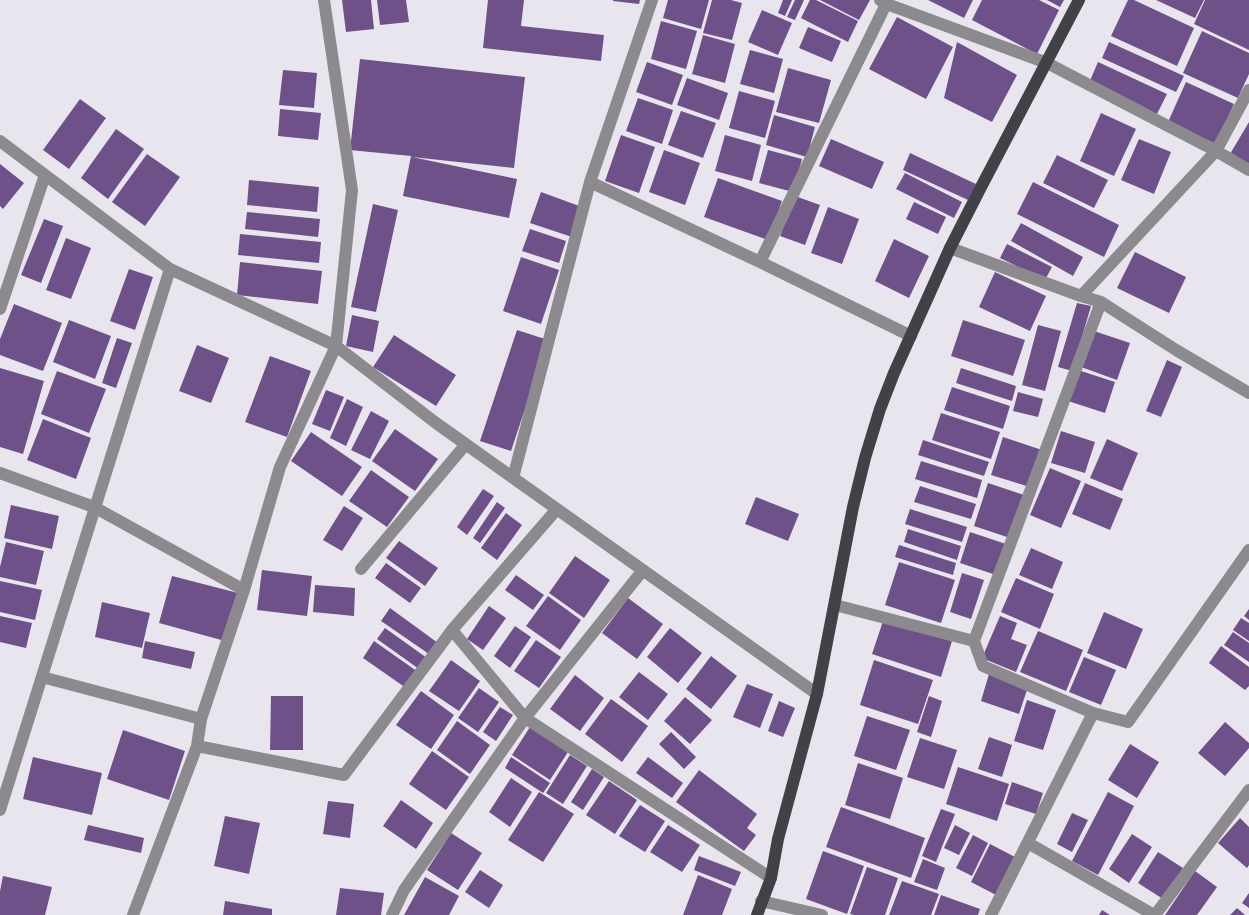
<!DOCTYPE html>
<html>
<head>
<meta charset="utf-8">
<style>
	body { margin:0 }
	canvas { display:block; background:#e9e5ee }
</style>
</head>
<body>
<canvas width="1249" height="915"></canvas>
<script>
const ctx = document.querySelector('canvas').getContext('2d');
ctx.lineJoin = 'round';
function fillPath(path, color) {
  ctx.fillStyle = color;
  ctx.fill(path, 'evenodd');
}
function strokePath(path, color, width, dash) {
  ctx.strokeStyle = color;
  ctx.lineWidth = width;
  ctx.lineCap = dash ? 'butt' : 'round';
  ctx.setLineDash(dash || []);
  ctx.stroke(path);
}
fillPath(new Path2D(`
	M342,0h29l3,29 -28,3z
	M377,0h29l3,22 -29,3z
	M488,0h36l-3,26 83,9 -3,26 -118,-13z
	M613,0h27l-1,4 -26,-3z
	M668,0h41l-8,29 -38,-11z
	M712,0h19l11,3 -10,37 -29,-7z
	M783,0h9l-7,16 -7,-3z
	M795,0h9l-9,20 -8,-3z
	M810,0h6l42,21 -10,21 -47,-24z
	M820,0h50l-11,20z
	M928,0h45l-9,18z
	M982,0h57l20,10 -22,44 -65,-34z
	M1047,0h17l-4,7z
	M1128,0h6l60,28 -17,38 -66,-30z
	M1156,0h48l-9,18z
	M1205,0h44v50l-55,-26z
	M762,10l30,13 -14,32 -30,-13z
	M897,17l56,30 -27,52 -57,-30z
	M661,21l36,10 -11,38 -35,-10z
	M808,27l33,14 -9,21 -33,-14z
	M1202,31l47,22v21l-11,24 -55,-25z
	M703,35l32,9 -10,39 -33,-9z
	M957,42l60,33 -25,47 -48,-24z
	M1109,42l75,34 -8,16 -74,-34z
	M750,50l33,9 -9,34 -34,-9z
	M360,59l165,18 -11,91 -102,-11 105,22 -8,39 -106,-22 8,-40 -61,-6z
	M647,62l36,13 -11,30 -36,-13z
	M1098,62l69,32 -10,20 -68,-31z
	M788,68l43,12 -12,43 -43,-11z
	M283,70l34,3 -3,35 -35,-3z
	M687,78l41,15 -9,27 -42,-15z
	M1186,82l48,22 -18,40 -48,-22z
	M739,91l36,10 -10,37 -36,-10z
	M638,98l35,12 -11,34 -36,-13z
	M80,99l26,19 -37,51 -26,-19z
	M280,109l41,4 -3,27 -40,-4z
	M681,111l35,12 -13,35 -35,-13z
	M1101,113l35,16 -22,47 -34,-15z
	M774,115l41,12 -8,30 -41,-12z
	M1249,122v44l-19,-12z
	M116,129l28,20 -36,50 -27,-21z
	M621,135l34,12 -16,46 -34,-12z
	M725,135l36,10 -9,36 -37,-10z
	M831,139l53,23 -12,27 -53,-23z
	M1139,139l32,13 -17,42 -33,-14z
	M664,150l36,13 -15,42 -36,-13z
	M768,150l34,9 -9,33 -34,-9z
	M910,153l66,31 -8,16 -65,-30z
	M147,154l33,23 -35,49 -33,-24z
	M1057,155l51,25 -14,28 -51,-25z
	M0,164l24,19 -21,26 -3,-3z
	M905,173l57,29 -8,16 -58,-29z
	M718,178l64,23 -14,39 -64,-23z
	M249,180l70,7 -2,25 -70,-7z
	M1033,182l86,43 -15,32 -87,-43z
	M541,192l41,15 -10,30 -42,-14z
	M795,196l25,9 -15,40 -25,-9z
	M914,202l32,15 -8,17 -32,-15z
	M373,204l25,6 -22,102 -25,-5z
	M828,207l31,12 -17,45 -31,-11z
	M247,212l73,7 -2,18 -73,-8z
	M44,219l19,7 -22,57 -20,-8z
	M1021,223l62,34 -10,19 -62,-35z
	M530,229l36,12 -7,22 -37,-12z
	M240,234l81,8 -2,21 -81,-8z
	M66,238l25,10 -20,51 -25,-9z
	M894,239l35,17 -20,42 -34,-17z
	M1007,244l45,23 -7,13 -45,-22z
	M1135,252l51,25 -17,36 -52,-25z
	M521,257l38,13 -18,54 -38,-13z
	M240,262l82,9 -4,33 -81,-9z
	M129,269l24,8 -18,53 -25,-9z
	M995,272l51,24 -16,35 -51,-24z
	M1077,303l14,3 -19,65 -14,-4z
	M14,304l48,19 -19,48 -43,-16v-16z
	M352,315l27,6 -6,31 -27,-6z
	M69,320l42,16 -16,43 -42,-17z
	M963,320l62,20 -12,36 -62,-20z
	M1038,325l23,6 -16,60 -23,-6z
	M517,330l31,10 -37,111 -31,-10z
	M1094,331l36,12 -13,37 -36,-13z
	M394,335l62,40 -20,31 -63,-39z
	M117,338l15,5 -16,45 -14,-5z
	M197,345l32,13 -18,45 -32,-12z
	M270,356l41,15 -24,66 -42,-15z
	M1167,360l15,7 -21,50 -15,-6z
	M0,368l44,13 -21,73 -23,-7z
	M961,368l55,18 -4,15 -56,-18z
	M1078,370l37,12 -10,31 -37,-12z
	M57,371l49,18 -17,44 -48,-19z
	M952,387l58,19 -7,23 -59,-19z
	M326,390l18,7 -14,34 -18,-7z
	M1018,392l25,7 -5,18 -25,-6z
	M347,399l16,8 -17,39 -16,-8z
	M371,411l18,10 -19,38 -19,-9z
	M941,413l59,19 -9,27 -59,-19z
	M43,419l48,19 -15,41 -49,-19z
	M395,429l43,30 -23,32 -43,-30z
	M1061,431l34,11 -10,31 -34,-10z
	M311,432l51,35 -20,29 -51,-35z
	M1003,437l39,13 -12,37 -39,-12z
	M1107,439l31,14 -16,38 -32,-13z
	M923,440l66,22 -5,14 -66,-21z
	M921,461l61,19 -5,18 -62,-19z
	M1050,468l31,13 -20,47 -31,-13z
	M371,470l38,27 -22,30 -38,-26z
	M988,483l36,12 -14,43 -36,-12z
	M1085,483l38,16 -13,31 -38,-16z
	M920,486l56,18 -5,15 -57,-17z
	M483,489l11,7 -27,39 -10,-8z
	M756,497l43,17 -11,27 -43,-17z
	M497,502l8,6 -25,35 -7,-5z
	M11,505l48,11 -7,33 -48,-11z
	M344,506l19,12 -21,33 -19,-11z
	M910,509l57,18 -5,15 -57,-18z
	M506,513l16,12 -25,35 -16,-12z
	M908,529l53,17 -4,14 -53,-18z
	M970,532l36,12 -10,31 -36,-12z
	M399,541l39,27 -13,18 -39,-28z
	M6,542l38,9 -8,34 -36,-8v-10z
	M899,545l57,18 -3,12 -58,-18z
	M1031,548l32,14 -11,27 -33,-14z
	M575,556l35,24 -26,38 -35,-25z
	M899,562l56,18 -14,43 -56,-18z
	M386,563l35,25 -11,15 -35,-25z
	M262,570l50,6 -5,40 -50,-6z
	M962,573l22,7 -13,39 -21,-7z
	M516,575l28,20 -11,15 -28,-20z
	M172,576l66,17 -13,48 -66,-18z
	M1016,578l38,16 -14,35 -39,-17z
	M0,581l42,9 -7,30 -35,-8z
	M315,585l40,3 -1,28 -41,-4z
	M548,596l33,24 -21,30 -34,-24z
	M628,598l35,26 -26,35 -35,-26z
	M102,602l48,11 -8,35 -47,-11z
	M489,606l17,12 -23,32 -16,-11z
	M390,608l48,35 -9,11 -48,-33z
	M1249,609v11l-5,-4z
	M1104,612l39,17 -17,40 -39,-16z
	M0,616l32,7 -6,25 -26,-6z
	M1000,616l17,7 -6,16 16,6 -11,27 -34,-14z
	M884,618l68,23 -11,36 -69,-23z
	M1241,618l8,5v18l-16,-11z
	M515,626l16,11 -21,31 -16,-12z
	M385,628l42,30 -8,11 -42,-30z
	M670,628l32,25 -24,30 -31,-26z
	M1038,631l45,19 -17,41 -46,-19z
	M1233,632l16,11v19l-25,-17z
	M536,640l25,17 -22,31 -25,-17z
	M145,641l50,11 -4,17 -49,-11z
	M374,641l44,31 -12,16 -43,-30z
	M1221,646l28,21v19l-4,4 -36,-27z
	M711,656l26,20 -26,33 -25,-20z
	M1084,657l32,13 -15,35 -32,-13z
	M451,660l29,21 -21,30 -30,-20z
	M874,660l59,20 -15,44 -58,-19z
	M639,672l29,22 -20,26 -29,-23z
	M989,674l39,13 -9,27 -38,-13z
	M575,675l29,23 -24,33 -30,-22z
	M747,684l26,10 -13,34 -27,-11z
	M479,688l20,14 -21,30 -20,-14z
	M421,691l33,24 -23,34 -35,-24z
	M271,696h32v54h-33z
	M929,696l13,5 -11,36 -14,-5z
	M685,697l27,23 -22,24 -26,-23z
	M611,699l37,27 -26,36 -37,-28z
	M1027,700l29,10 -13,40 -29,-9z
	M779,701l16,7 -12,29 -15,-6z
	M500,707l13,8 -17,26 -13,-9z
	M867,716l43,14 -14,40 -42,-14z
	M457,721l33,24 -20,29 -33,-24z
	M1225,722l24,21v5l-24,28 -27,-23z
	M530,727l38,25 -18,28 -38,-25z
	M123,730l62,21 -16,49 -62,-21z
	M671,732l25,25 -12,12 -25,-25z
	M989,737l23,8 -10,32 -24,-8z
	M920,738l37,12 -13,39 -37,-12z
	M1130,744l29,18 -22,36 -29,-18z
	M432,751l37,26 -23,33 -37,-26z
	M570,755l17,11 -24,38 -17,-11z
	M33,757l69,16 -10,42 -69,-16z
	M511,757l39,26 -7,10 -38,-25z
	M648,757l35,26 -11,15 -36,-25z
	M858,763l45,15 -13,41 -45,-14z
	M958,767l51,17 -12,37 -51,-17z
	M592,769l12,8 -21,33 -12,-8z
	M699,770l58,44 -10,14 9,7 -12,16 -68,-49z
	M511,778l21,14 -22,35 -21,-15z
	M609,781l28,19 -22,34 -29,-19z
	M1012,782l31,11 -7,21 -31,-10z
	M539,792l35,22 -31,48 -35,-22z
	M1108,792l26,14 -36,69 -26,-14z
	M401,800l32,23 -17,26 -33,-23z
	M328,801l26,3 -4,34 -27,-4z
	M640,805l25,16 -20,31 -26,-16z
	M841,807l84,31 -14,40 -85,-31z
	M941,809l14,5 -19,48 -14,-6z
	M1072,813l16,7 -16,32 -15,-8z
	M225,816l35,7 -11,51 -35,-8z
	M1240,818l9,9v38l-2,3 -29,-25z
	M88,825l56,13 -3,15 -57,-13z
	M668,825l32,20 -18,27 -32,-20z
	M955,825l15,8 -11,22 -15,-7z
	M451,833l31,20 -24,37 -31,-20z
	M1132,834l20,13 -23,36 -20,-14z
	M973,835l15,8 -16,33 -16,-8z
	M990,844l25,13 -19,38 -25,-13z
	M823,851l41,15 -17,48 -41,-15z
	M1158,852l25,16 -20,31 -25,-16z
	M699,856l42,16 -6,14 -41,-16z
	M923,859l22,9 -8,22 -23,-8z
	M867,867l31,11 -13,37h-31l-4,-1z
	M480,870l23,15 -14,23 -24,-16z
	M1195,871l22,16 -20,28h-32z
	M698,875l34,14 -10,26h-39z
	M3,876l49,11 -7,28h-45v-24z
	M425,877l34,19 -10,19h-45z
	M902,881l37,13 -8,21h-42z
	M340,888l44,5 -3,22h-45z
	M1249,893v15l-7,-5z
	M941,895l39,14 -2,6h-44z
	M225,901l47,8v6h-49z
	M1237,908l8,7h-15z
	M1102,910l8,5h-11z`), '#6e5188');
strokePath(new Path2D(`
	M324,0l28,190 -16,156 100,77 381,271
	M880,0l7,4 160,59 169,88 33,-61
	M0,141l170,128 166,77 -56,121 -36,123 -43,129 -4,27 -64,169
	M590,182l170,80 151,74
	M950,248l131,48 135,-145 33,19
	M760,262l128,-262
	M1081,296l20,6 75,48 73,43
	M0,309l45,-134
	M0,473l94,34 150,83
	M513,478l77,-296 62,-182
	M361,569l105,-125
	M835,605l139,36 9,25 110,47 -102,202
	M452,630l73,88 246,160
	M974,641l127,-339
	M42,677l159,42
	M1093,713l35,9 121,-172
	M197,746l147,29 108,-145 105,-121
	M0,810l170,-541
	M1028,843l126,72
	M761,901l61,14
	M392,915l12,-25 121,-172 118,-148
	M1155,915l94,-125`), '#8c8a8e', 12);
strokePath(new Path2D(`
	M757,915l14,-37 7,-39 39,-145 36,-187 12,-49 15,-49 14,-36 56,-125 30,-59 99,-189`), '#444047', 12);
</script>
</body>
</html>
